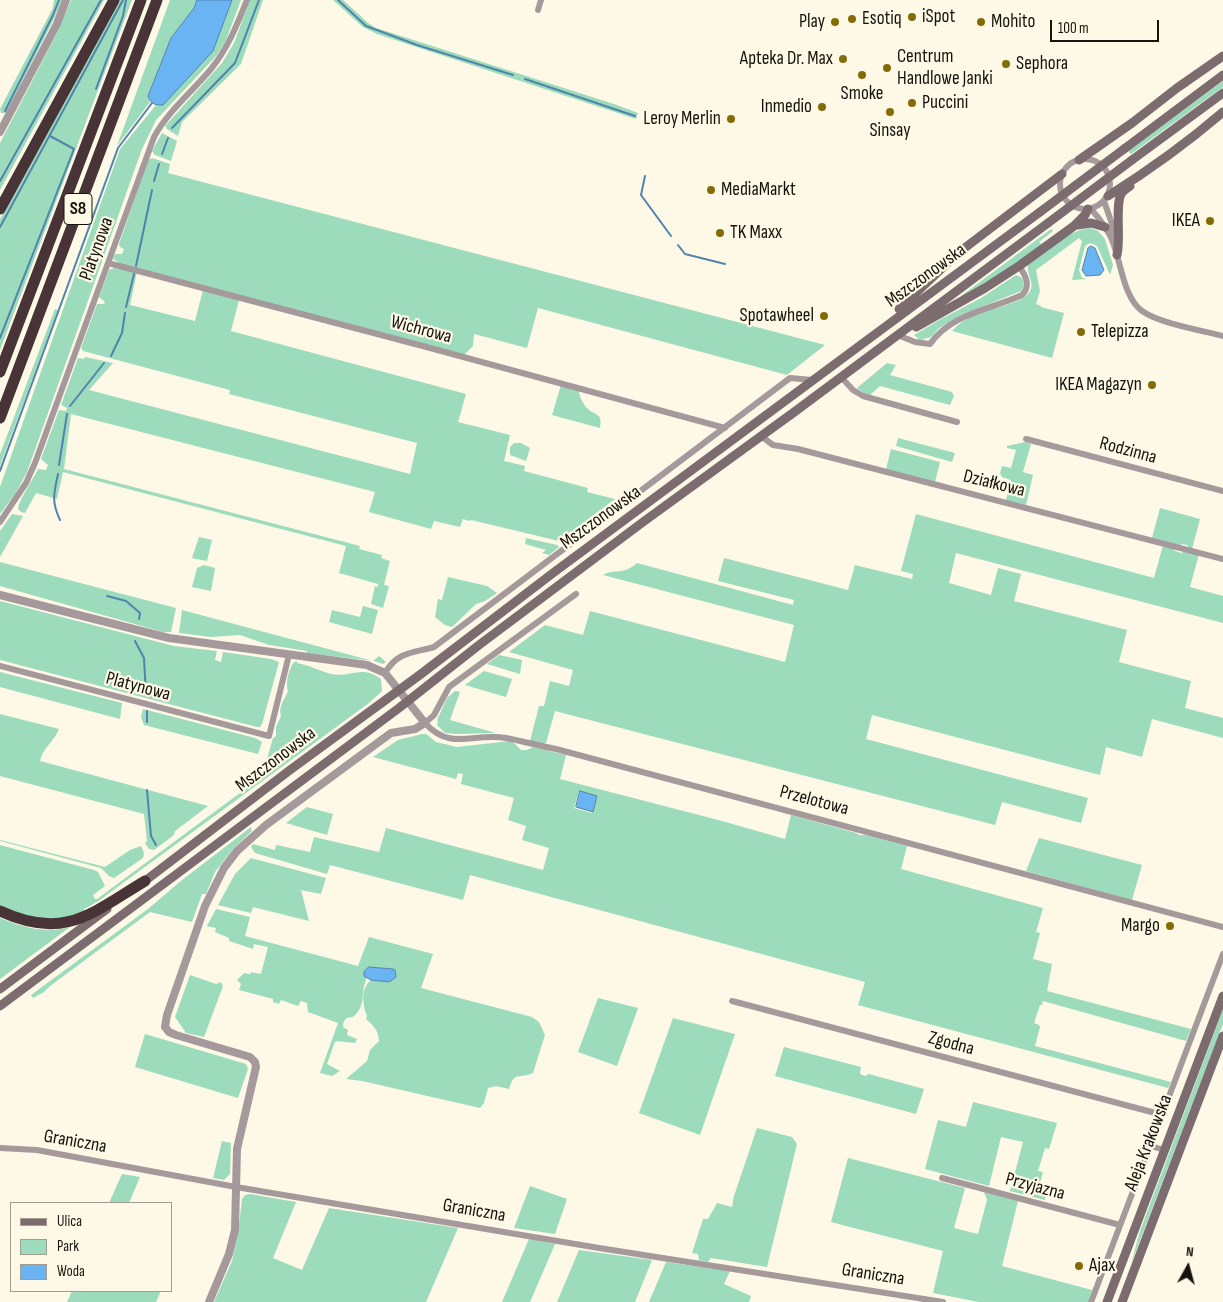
<!DOCTYPE html>
<html>
<head>
<meta charset="utf-8">
<style>
	body { margin:0 }
	#map { position:relative; width:1223px; height:1302px; overflow:hidden; background:#fef8e6; font-family:"Sofia Sans Condensed",sans-serif }
	canvas { display:block }
	.legend { position:absolute; left:10px; top:1202px; width:162px; height:90px; box-sizing:border-box; background:#fef8e6; border:1px solid #a19c8e; margin:0; padding:6px 9px; list-style:none; font-size:15px; color:#15130b }
	.legend li { display:flex; align-items:center; gap:10px; height:25px }
	.legend b { width:25px; border:1px solid #a19c8e }
	.north { position:absolute; left:1163px; top:1242px; width:50px; height:50px; -webkit-text-stroke:4px #fef8e6; paint-order:stroke; rotate:7deg; font-size:14px; font-weight:700; line-height:20px; text-align:center; color:#15130b }
	.north::after { content:''; display:block; margin:auto; width:18px; height:22px; background:#15130b; clip-path:polygon(50% 0,100% 100%,50% 72%,0 100%) }
	.scale { position:absolute; left:1050px; top:20px; width:109px; height:22px; box-sizing:border-box; border:2px solid #15130b; border-top:0; padding-left:6px; font-size:15px; line-height:18px; white-space:nowrap; color:#15130b; -webkit-text-stroke:4px #fef8e6; paint-order:stroke }
</style>
</head>
<body>
<div id="map">
<canvas width="1223" height="1302"></canvas>
<ul class="legend">
<li><b style="height:6px;background:#7d6c6f"></b>Ulica</li>
<li><b style="height:14px;background:#9cdbbb"></b>Park</li>
<li><b style="height:14px;background:#6bb4f3"></b>Woda</li>
</ul>
<div class="north">N</div>
<div class="scale">100 m</div>
</div>
<script>
const ctx = document.querySelector('canvas').getContext('2d');
ctx.lineJoin = 'round';
function fillPath(path, color) {
  ctx.fillStyle = color;
  ctx.fill(path, 'evenodd');
}
function strokePath(path, color, width, dash) {
  ctx.strokeStyle = color;
  ctx.lineWidth = width;
  ctx.lineCap = dash ? 'butt' : 'round';
  ctx.setLineDash(dash || []);
  ctx.stroke(path);
}
function write(font, color, halo, rows, align = 'center') {
  ctx.font = font + ' "Sofia Sans Condensed",sans-serif';
  ctx.lineWidth = 4.5;
  ctx.setLineDash([]);
  ctx.textBaseline = 'middle';
  ctx.strokeStyle = halo;
  ctx.fillStyle = color;
  for (const [text, x, y, turn = 0] of rows) {
    ctx.save();
    ctx.translate(x, y);
    ctx.rotate((+turn || 0) * Math.PI / 180);
    ctx.textAlign = isNaN(turn) ? turn : align;
    if (halo) ctx.strokeText(text, 0, 0);
    ctx.fillText(text, 0, 0);
    ctx.restore();
  }
}
fillPath(new Path2D(`
	M54,0h8l-8,19 -48,94h-5l-1,-4 53,-101z
	M71,0h33l-104,190v-47l58,-112z
	M119,0h13l-132,350v-131z
	M170,0h27l-3,8 -23,30 -23,58 2,6 -33,44z
	M232,0h9l-15,40 -9,15 -61,65 -14,29 -115,323 -12,22 -15,20v-27l120,-338 36,-44h7l52,-59z
	M250,0h13l-22,64 -59,58 -4,14 -11,-7 -2,-3 57,-63 12,-20z
	M333,0h10l25,23 8,5 238,76 24,9 -2,6 -259,-85 -14,-7z
	M1223,81v6l-92,67 -3,-3z
	M162,133l15,8 -6,20 -16,-6 -3,-4z
	M152,158l18,6 -2,9 657,172 -38,30 -249,-67 -11,40 -53,-14 -1,12 -9,9 -343,-91 -8,-5 2,-5h7l2,-5 -4,-2 -1,-3 29,-84z
	M1090,228l8,3 7,8 8,26 -3,10 -13,-29 -7,-3 -5,3 -6,24 3,8 5,1 -15,1 10,-39 -3,-3 -43,32 4,21 -4,13 5,2v1l23,6 -12,45 -100,-27c7,-8 15,-13 25,-17 13,-5 47,-11 53,-23 5,-8 -4,-17 -2,-26 14,-13 43,-36 62,-37z
	M1051,229l2,2 -14,11 3,3 -56,40 -23,13 -2,-2z
	M114,268l23,4 -7,33 65,16 8,-31 36,10 -8,31 235,63 -8,28 52,13 -6,26 21,5 -1,5 64,17 -1,4 28,7 -56,42 -88,-21 -2,1 -6,-2 -3,8 -26,-6 -3,8 -62,-17 6,-20 -304,-78 -7,55 296,77 -1,3 23,6 -1,3 9,3 -6,24 5,1 -6,22 -12,-4 4,-18 3,1v-3l-39,-11 7,-27 -283,-74 -6,27 -21,-6 -11,20 -4,-1 -3,-3c1,-9 15,-30 20,-40l8,1 2,-5 -7,-6 18,-49 7,1 1,-3 -6,-3 17,-47 6,1 1,-2 28,6 -24,27 321,84 7,-31 -188,-49 1,-4 -147,-39 -2,-3 16,-44h7l1,-2 -6,-5 10,-27z
	M1016,275c8,2 10,9 5,16l-60,24 -22,13 -8,9 -11,3 -6,-5 27,-16 40,-21z
	M55,309l3,1 -58,156v-12z
	M887,363l9,2 -6,10 62,17 2,4 -4,9 -70,-19 -10,9 -5,-1 -8,-6z
	M561,385l18,5c-1,4 5,16 9,19 8,7 15,4 12,19l-48,-13z
	M898,438l57,15 -3,9 -56,-16z
	M1025,442l6,2 -8,28 10,3 -7,30 -20,-5 5,-20 -9,-3 -2,-4 2,-7 9,2 5,-18 -9,-2v-2z
	M514,443h7l9,5 -4,13 -16,-6v-8z
	M891,449l49,13 -5,20 -49,-13z
	M1160,508l40,11 -8,30 -3,-1 -2,-3 -6,-1 -1,2 -28,-8z
	M12,514l11,2 -23,41v-26z
	M916,514l238,64 9,-33 10,3 2,3 6,2 4,-2 14,3 -9,33 33,9v27l-267,-70 -7,30 42,12 7,-27 23,6 -7,27 113,29 -8,32 72,19 -6,27 38,10v20l-71,-19 -10,38 -36,-10 -6,28 -228,-60 -6,24 222,59 -7,25 -79,-21 -7,23 -440,-114 -9,32 -7,1 -9,-3 9,-35h5l6,-25 19,5 4,-16 -64,-18 36,-27 38,10 7,-24 195,51 9,-37 -191,-50c12,-7 19,1 34,-12l156,42 1,-5 -76,-19 6,-23 124,32 7,-25 57,14 1,-5 -12,-3z
	M199,537l13,3 -5,21 -15,-3z
	M526,538l31,7 2,2 -10,8 -7,-2 4,-3 -21,-6z
	M0,562l176,46 -5,24h-8l-163,-46z
	M204,565l11,3 -4,23 -19,-4 5,-19z
	M448,577l39,9 10,7 -12,8 -9,3 -24,23 -7,-2 -10,-8 3,-18 4,1z
	M0,601l174,45 43,5 -2,9 6,2 2,-10 48,7 8,3 -17,62 -2,3h-3l-257,-67z
	M363,606l15,4 -6,24 -43,-12 3,-12 28,7z
	M182,610l191,51 6,-5 7,6 -3,2 -9,-3 -67,-8v-2l-38,-6 -29,-10 -29,2 -32,-4z
	M499,655l23,5 -2,14 -33,-10z
	M297,661v2c12,2 23,8 34,11 18,4 31,-10 50,5l1,12 -13,12 -272,199 -13,7 -1,3 -11,5 -36,3 -36,-14v-61l94,25 4,2 7,14 -12,9 2,4h2l151,-112 17,-21 8,-28 3,-2v-9l5,-11c-3,-10 4,-17 7,-25 -3,-8 1,-23 6,-29z
	M484,671l28,8 -6,18 -41,-12z
	M0,672l122,31 -2,16 -120,-32z
	M455,691l5,1 -10,28 46,13 -39,1 -12,-1 -8,-8 1,-4 -1,-1 10,-22z
	M143,709l112,29 7,4 -4,12 -114,-29 -3,-8z
	M0,714l59,15c-4,11 -17,20 -19,32l168,45 -33,25 -1,4 -20,15 -5,-1 -4,-6 2,-2 -3,-27 -144,-38z
	M422,734h4l10,8 21,5 53,-6 3,1 8,8h6l6,-3 33,8 -6,24 162,42 63,18 6,-24 65,18 3,2h8l40,11 -6,23 142,39 -7,24 4,1 -7,26 19,5 -5,27 144,38 -5,12 -143,-40 -1,4h-2l-6,18 5,2 1,2 -5,19 136,36 -3,6 -310,-83 7,-23 -395,-107 -7,25 -133,-35 -3,9 -72,-21 -4,-6 2,-3 22,6 1,-5 34,7 4,-15 65,15 7,-24 157,42 6,-22 -27,-8 4,-14 -18,-6 6,-22 -53,-14 2,-10 -5,-1 -2,6 -83,-22 25,-17zM579,791l18,6 -5,16 -18,-5z
	M307,807l26,7 -6,21 -41,-12z
	M251,827l1,4 -19,18 -18,23 -9,22h-4l-10,28 -42,-10 -100,74 -6,6 -11,6 -2,-3 117,-86 34,-29z
	M1039,838l103,27 -10,35 -106,-29z
	M0,840l105,27 25,-17 11,-4c2,5 4,7 2,12l-29,20 -5,-2 -8,-8 -101,-27z
	M251,858l75,20 -5,16 -20,-4 8,31 -56,-14 -2,6 -33,-8 17,-31z
	M216,909l34,8 -5,19 113,30 11,-29 64,17 -12,34 111,29 7,5 6,13 -12,38c-14,6 -19,-2 -24,16l-13,-3 -8,2 -4,15 -4,5 -118,-27 -16,-2 21,-18 3,-11 9,-9c0,-10 -6,-16 -13,-22l1,-3c-5,-12 -6,-28 4,-36l18,2 4,-13 -23,-2 -6,9 3,1c-7,16 0,28 -14,40 -7,0 -10,3 -10,10l5,3 -1,5 10,4 -2,4 -19,-2 -2,3 -7,20 13,7 -8,5 -12,-3 18,-50 -30,-11 -1,-9 -6,-2 -3,5 -17,-6 -2,4 -6,-2v-3l-34,-9 2,-6 -4,-4 7,-7 7,1v-2l10,2 7,-27 -14,-3 -1,5 -24,-8v-3l-14,-6 1,-4 -9,-2z
	M0,918c22,9 45,16 70,9l-70,52z
	M190,975l26,9 5,-2 2,4 -19,51 -18,-4 -11,-16z
	M598,998l40,10 -21,58 -39,-14z
	M1223,1009v15l-92,240 9,-33z
	M673,1018l62,16 -35,101 -61,-22z
	M145,1034l101,30 2,5 -10,29 -103,-31z
	M784,1047l77,20 -1,7 5,2 4,-2 55,15 -8,25 -141,-38z
	M973,1102l84,21 -8,26 -4,-1 -7,23 5,1 -4,14 8,3 -2,11 -35,-9 13,-49 -22,-5 -12,49 -64,-17 13,-49 28,7z
	M757,1128l35,9 5,7 -30,123 -56,-9 -3,4 -9,-2 -1,-6 -6,-1 11,-34h5l9,-16 15,4 2,-11z
	M222,1141l9,2 -1,31 -6,6 -11,-2z
	M848,1158l117,30 -11,40 24,6 9,-34 -3,-8 34,9 -16,65 90,24 -4,12h-109l-46,-9 10,-42 -112,-29z
	M122,1174l18,3 -11,26h-20z
	M530,1186l37,13 -12,35 -41,-6z
	M250,1194l46,8 -23,56 29,12 27,-62 129,20 -32,74h-212l18,-41 6,-27 4,-35 3,-4z
	M529,1239l26,5 -25,58h-28z
	M579,1250l73,10 -17,42h-78z
	M666,1262l64,9 -6,13 27,12 -2,6h-100z
	M72,1291h89l-5,11h-89z`), '#9cdbbb');
const water = new Path2D(`
	M197,0h35l-19,51 -50,54c-9,0 -12,-1 -15,-9l23,-58 23,-30z
	M1091,246l4,2 9,22 -4,5 -14,1 -4,-6 6,-22z
	M580,791l17,5 -4,16 -17,-5z
	M369,967l24,2 2,1 1,7 -7,5 -18,-2 -7,-4v-4z`);
fillPath(water, '#6bb4f3');
strokePath(water, '#5184ad', 1);
strokePath(new Path2D(`
	M338,0l28,26 51,19 96,30
	M525,79l110,37
	M96,89l27,-73 3,-16
	M5,111l48,-96 6,-15
	M172,128l63,-65 24,-63
	M162,154l6,-16
	M645,176l-4,19 30,41
	M0,181l101,-181
	M154,181l5,-17
	M0,227l123,-227
	M678,245l7,9 40,10
	M136,266l16,-76
	M126,307l8,-33
	M0,338l74,-189 -24,-13
	M111,356l11,-23 3,-20
	M70,406l34,-43
	M59,465l8,-51
	M0,471l118,-323 34,-45
	M58,474c-4,19 -7,27 2,46
	M107,596l19,5 14,12 -1,6
	M135,641l9,17 2,37
	M147,722v-11
	M147,790l4,46 5,9`), '#5184ad', 2);
strokePath(new Path2D(`
	M538,10l3,-10
	M1060 184a25 25 0 1 1 50 0a25 25 0 1 1-50 0Z
	M1104,201l8,23v14
	M1091,209c7,8 17,21 21,31 9,21 11,57 30,71 19,13 58,19 81,25
	M108,263l311,82 306,83
	M900,336l15,6 15,2c22,-31 60,-34 92,-49 9,-9 4,-19 -3,-29
	M841,377l12,13 10,6 94,26
	M761,436l12,9 25,4 425,110
	M1026,439l197,52
	M0,522l26,-39 9,-20 119,-326c14,-26 38,-45 57,-68 17,-21 26,-44 36,-69
	M576,594l-127,93 -15,28 -9,8c26,29 49,9 81,15 17,3 33,8 50,11l667,178
	M0,666l269,70 20,-81
	M385,673c13,-22 28,-20 49,-26l356,-269 22,2
	M732,1001l431,114
	M1151,1146l13,4
	M0,1148l37,2 199,37 363,61 344,54
	M942,1178l178,47
	M1091,1302l132,-348`), '#a5999b', 6);
strokePath(new Path2D(`
	M0,132l57,-108 9,-24
	M0,595l169,43 198,27 18,8 40,50 -10,6 -24,4 -125,92 -29,26 -13,17 -19,38 -38,109 -2,12 4,5 7,3 74,22 5,5 1,5 -19,82 -2,81 -6,24 -20,48`), '#a5999b', 8);
strokePath(new Path2D(`
	M1124,149l99,-74
	M1079,160l53,-37 45,-35 46,-32
	M1132,160l91,-67
	M1108,196c40,-25 79,-53 115,-84
	M1077,225l14,-2 14,4
	M1117,255c4,-17 -2,-49 4,-61 2,-3 6,-6 9,-8
	M899,309l59,-56 104,-79
	M916,327l69,-39 34,-22 55,-40 11,-11 3,-6
	M141,884l149,-114 131,-96 132,-101 487,-361
	M0,989l107,-80
	M0,1006l399,-298 80,-63 164,-123 154,-112 251,-187
	M1107,1302l116,-306
	M1122,1302l101,-266`), '#7d6c6f', 9);
strokePath(new Path2D(`
	M0,209l114,-209
	M0,372l141,-372
	M0,418l157,-418
	M0,911c64,30 92,2 145,-30`), '#483337', 11);
strokePath(new Path2D(`
	M1040,212l84,-63
	M1048,223l84,-63`), '#7d6c6f', 9);
for (const [x, y, r, color] of [
	[912,17,5,"#846b06"],
	[852,19,5,"#846b06"],
	[835,22,5,"#846b06"],
	[981,22,5,"#846b06"],
	[843,59,5,"#846b06"],
	[1006,64,5,"#846b06"],
	[887,68,5,"#846b06"],
	[862,75,5,"#846b06"],
	[912,103,5,"#846b06"],
	[822,107,5,"#846b06"],
	[890,112,5,"#846b06"],
	[731,119,5,"#846b06"],
	[711,190,5,"#846b06"],
	[1210,221,5,"#846b06"],
	[720,233,5,"#846b06"],
	[824,316,5,"#846b06"],
	[1081,332,5,"#846b06"],
	[1152,385,5,"#846b06"],
	[1170,926,5,"#846b06"],
	[1079,1266,5,"#846b06"]
]) {
  const dot = new Path2D();
  dot.arc(x, y, r, 0, 2 * Math.PI);
  ctx.fillStyle = color;
  ctx.fill(dot);
  strokePath(dot, '#fef8e6', 2);
}
for (const [x, y, w] of [
	[78,209,28]
]) {
  const box = new Path2D();
  box.roundRect(x - w / 2, y - 15.5, w, 31, 4);
  ctx.fillStyle = '#fef8e6';
  ctx.fill(box);
  strokePath(box, '#15130b', 1);
}
write('bold 18px', '#15130b', null, [
	["S8",78,209]
]);
write('19px', '#15130b', '#fef8e6', [
	["iSpot",922,17],
	["Esotiq",862,19],
	["Play",825,22,"right"],
	["Mohito",991,22],
	["Centrum",897,57],
	["Handlowe Janki",897,79],
	["Apteka Dr. Max",833,59,"right"],
	["Sephora",1016,64],
	["Smoke",862,94,"center"],
	["Puccini",922,103],
	["Inmedio",812,107,"right"],
	["Leroy Merlin",721,119,"right"],
	["Sinsay",890,131,"center"],
	["MediaMarkt",721,190],
	["IKEA",1200,221,"right"],
	["TK Maxx",730,233],
	["Spotawheel",814,316,"right"],
	["Telepizza",1091,332],
	["IKEA Magazyn",1142,385,"right"],
	["Margo",1160,926,"right"],
	["Ajax",1089,1266]
], 'left');
write('19px', '#15130b', '#fef8e6', [
	["Platynowa",97,249,-70],
	["Mszczonowska",926,276,-36],
	["Wichrowa",421,330,15],
	["Rodzinna",1128,451,15],
	["Działkowa",994,484,14],
	["Mszczonowska",601,518,-36],
	["Platynowa",138,687,15],
	["Mszczonowska",276,760,-37],
	["Przelotowa",814,801,15],
	["Zgodna",951,1044,15],
	["Graniczna",75,1142,10],
	["Aleja Krakowska",1149,1143,-69],
	["Przyjazna",1035,1187,15],
	["Graniczna",474,1211,10],
	["Graniczna",873,1275,9]
]);
</script>
</body>
</html>
